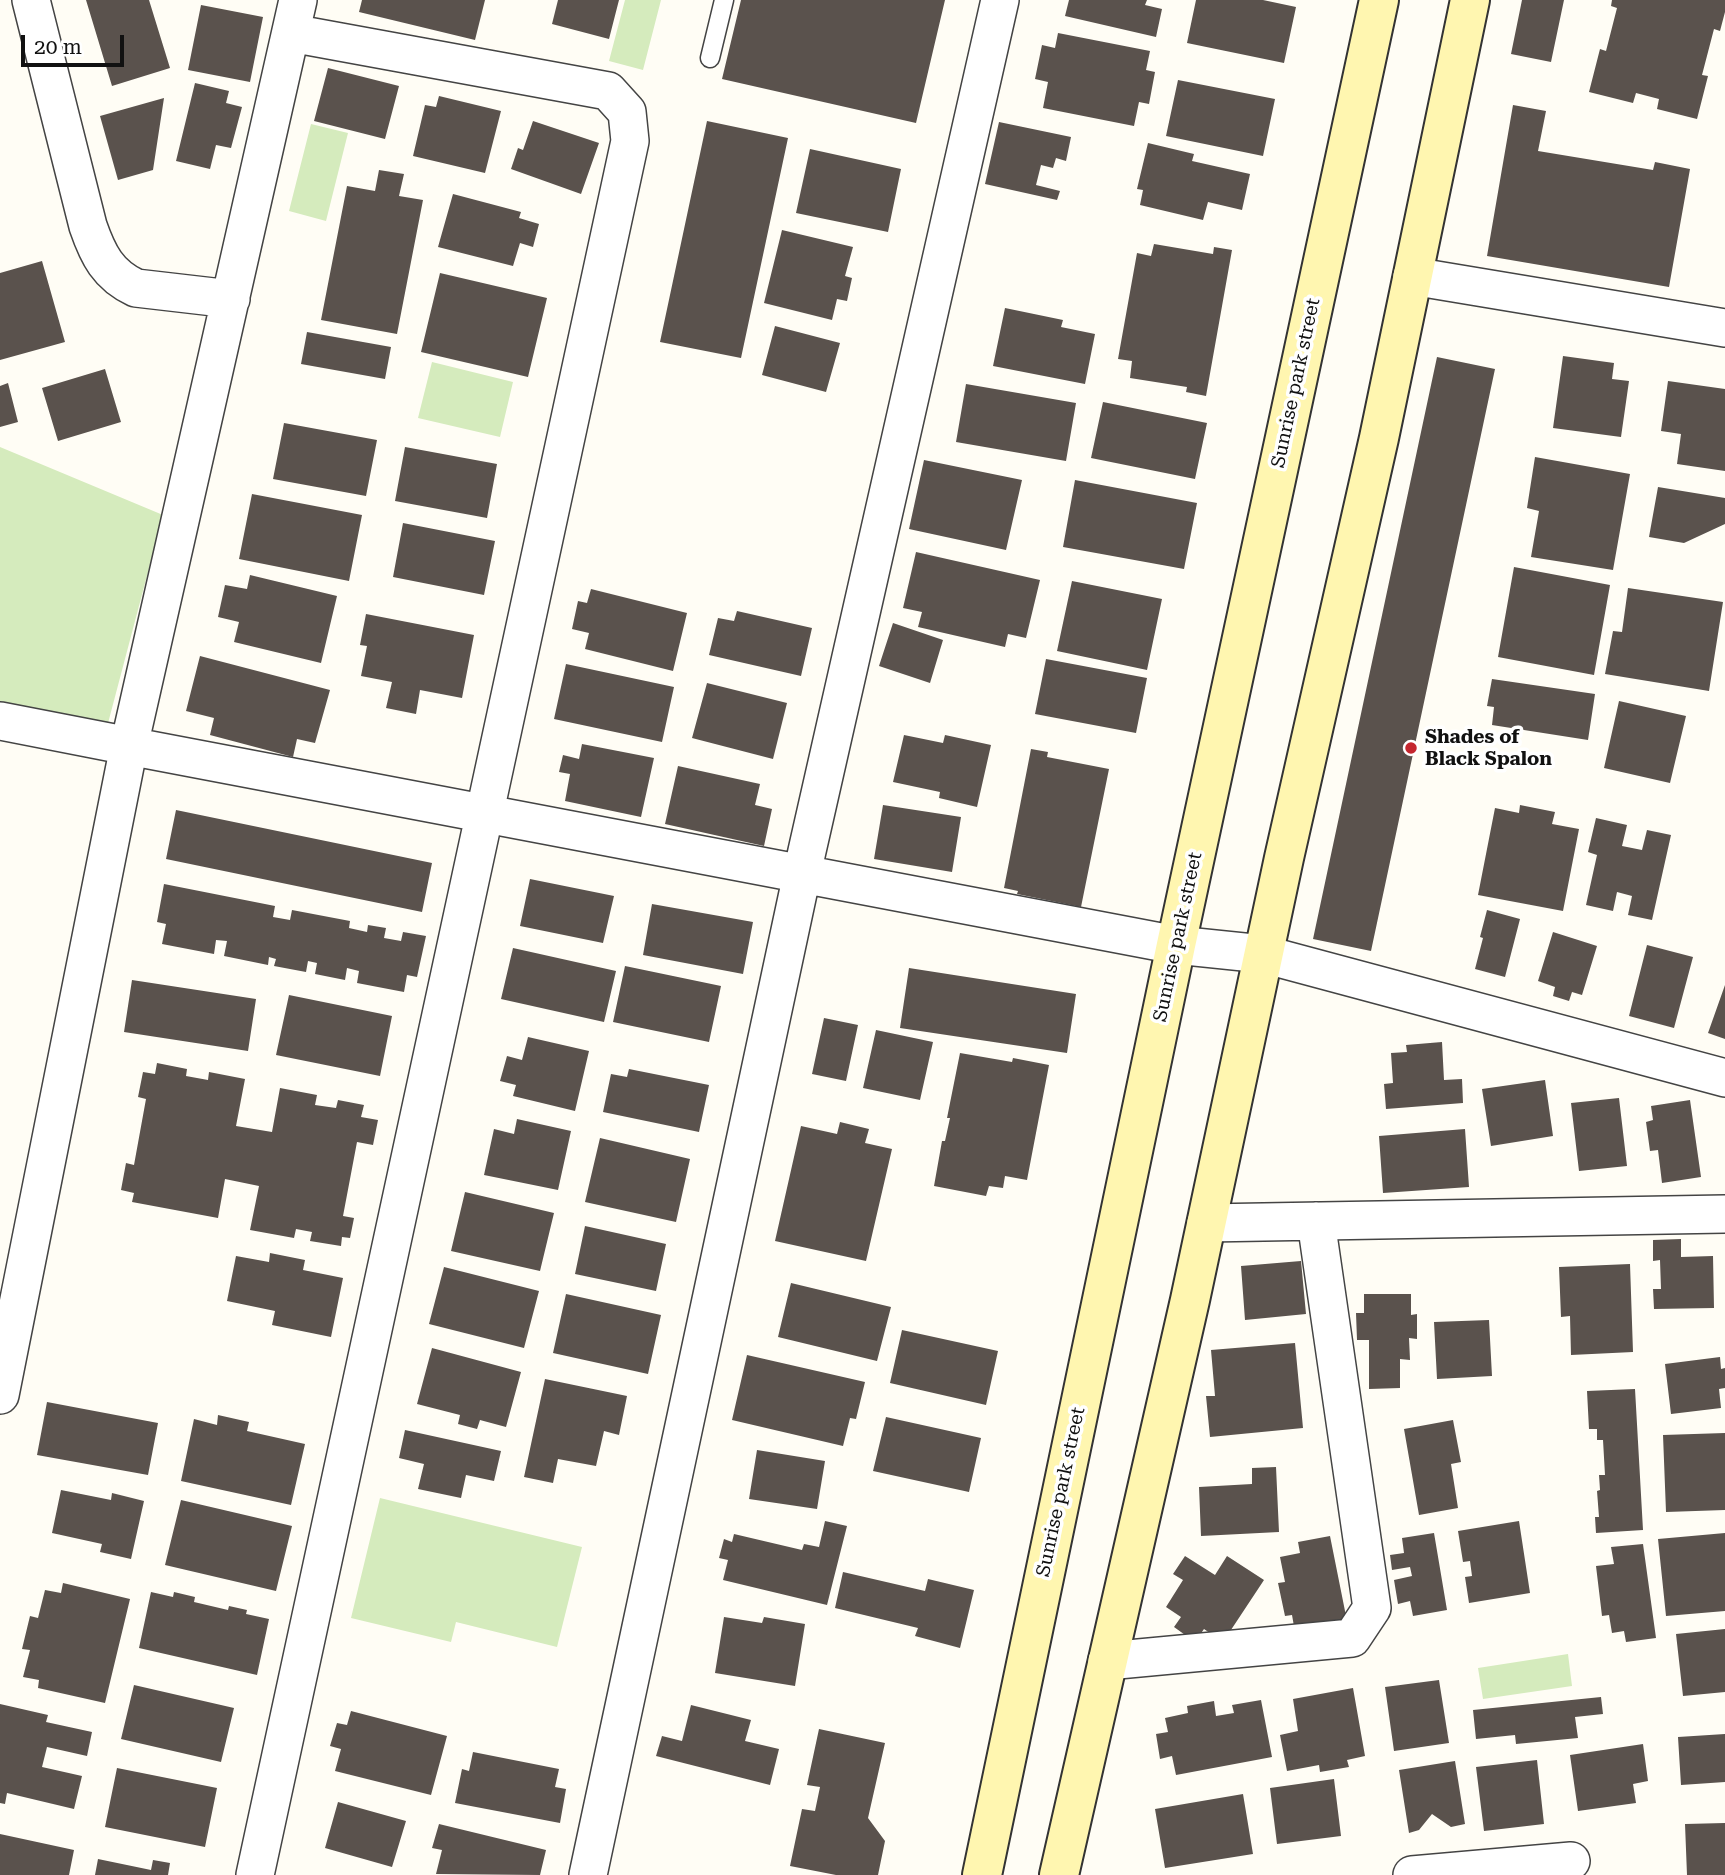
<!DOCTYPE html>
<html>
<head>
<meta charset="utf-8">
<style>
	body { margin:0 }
	#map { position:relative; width:1725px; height:1875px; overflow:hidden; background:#fffdf5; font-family:"Roboto Serif",serif }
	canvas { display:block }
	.scale { position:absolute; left:21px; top:35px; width:103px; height:32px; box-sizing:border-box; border:4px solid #111; border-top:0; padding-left:9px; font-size:21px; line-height:24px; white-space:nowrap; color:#111; -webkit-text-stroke:5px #fff; paint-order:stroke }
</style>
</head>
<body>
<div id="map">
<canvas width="1725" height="1875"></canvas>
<div class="scale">20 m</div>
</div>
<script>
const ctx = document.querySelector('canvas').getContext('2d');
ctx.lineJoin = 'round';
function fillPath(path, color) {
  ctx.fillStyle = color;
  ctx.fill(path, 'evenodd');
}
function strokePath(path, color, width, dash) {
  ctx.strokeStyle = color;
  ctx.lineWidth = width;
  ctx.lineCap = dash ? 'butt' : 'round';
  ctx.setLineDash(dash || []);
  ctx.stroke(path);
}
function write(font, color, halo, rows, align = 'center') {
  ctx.font = font + ' "Roboto Serif",serif';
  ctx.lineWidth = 7;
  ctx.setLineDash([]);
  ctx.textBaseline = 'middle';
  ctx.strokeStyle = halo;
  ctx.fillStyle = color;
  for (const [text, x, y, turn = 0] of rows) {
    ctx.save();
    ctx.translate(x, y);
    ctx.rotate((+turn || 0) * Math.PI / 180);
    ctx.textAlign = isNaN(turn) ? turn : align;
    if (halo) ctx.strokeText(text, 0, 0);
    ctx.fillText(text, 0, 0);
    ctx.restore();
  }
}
fillPath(new Path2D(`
	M625,0h36l-18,70 -34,-9z
	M311,124l37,9 -22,88 -37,-10z
	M432,362l81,20 -13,55 -82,-19z
	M0,447l163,68 -56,212 -107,-23z
	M380,1498l202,49 -25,100 -101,-25 -5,20 -100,-24z
	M1568,1654l4,32 -89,13 -5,-31z`), '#d5ebbd');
fillPath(new Path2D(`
	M86,0h63l21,68 -58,18z
	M362,0h123l-10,40 -116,-28z
	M558,0h61l-10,39 -57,-15z
	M741,0h204l-29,123 -194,-44z
	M1069,0h78l-2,5 17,4 -6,28 -91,-21z
	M1196,0h67l33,7 -12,56 -97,-20z
	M1522,0h42l-13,62 -40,-8z
	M1612,0h113v12l-5,19 -6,-2 -12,46 6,1 -11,43 -40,-10 2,-10 -23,-6 -3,10 -44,-11 11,-43 6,2 11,-43 -6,-2z
	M201,5l62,12 -13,65 -62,-12z
	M1058,33l92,18 -4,19 9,2 -6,32 -10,-2 -5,24 -91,-18 5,-26 -13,-3 7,-34 13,3z
	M328,68l71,18 -14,53 -71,-18z
	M1178,80l97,19 -12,57 -97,-20z
	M195,83l34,8 -3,12 16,4 -11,41 -15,-3 -6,24 -34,-8z
	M439,96l62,15 -16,62 -72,-17 12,-51 11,2z
	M164,98l-11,72 -35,10 -18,-64z
	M1513,105l33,6 -8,40 115,19 2,-8 35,7 -21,118 -182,-31z
	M533,121l66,22 -18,51 -70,-25 7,-21 5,2z
	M707,121l81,17 -47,220 -81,-16z
	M999,122l72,15 -5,24 -10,-3 -3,10 -12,-3 -5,20 24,6 -3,9 -72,-16z
	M1148,143l46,11 -2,7 58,13 -8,36 -34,-8 -5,18 -63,-15 3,-15 -6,-1z
	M810,149l91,20 -13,63 -92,-19z
	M379,170l25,4 -5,22 24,4 -26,134 -76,-14 26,-134 28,5z
	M453,194l68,18 -2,6 20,6 -6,23 -13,-4 -7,23 -75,-19z
	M782,230l71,17 -8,29 7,2 -5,23 -10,-2 -5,21 -68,-17z
	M1154,244l59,10 1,-7 18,3 -26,146 -20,-4 1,-5 -57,-9 2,-17 -14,-2 19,-106 14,3z
	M42,261l23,81 -65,18v-87z
	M440,273l107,25 -19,79 -107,-25z
	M1005,308l58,12 -2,7 34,7 -10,50 -92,-18z
	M775,326l65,17 -14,49 -64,-17z
	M307,332l84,15 -6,32 -84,-15z
	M1563,356l51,7 -2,16 17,2 -8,56 -68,-9z
	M1437,357l58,12 -124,582 -58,-12z
	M105,369l16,53 -63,19 -16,-53z
	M1668,381l57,8v82l-48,-7 4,-30 -20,-3z
	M8,383l10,39 -18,5v-41z
	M966,384l110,19 -10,58 -110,-19z
	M1103,402l104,21 -12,56 -104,-21z
	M284,423l93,17 -11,56 -93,-17z
	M405,447l92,17 -10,54 -92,-17z
	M1535,457l95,17 -17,96 -82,-13 8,-46 -12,-3z
	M924,460l98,20 -16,70 -97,-21z
	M1075,480l122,23 -13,66 -121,-22z
	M1658,487l67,11v26l-41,19 -35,-6z
	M252,494l110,21 -13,66 -110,-22z
	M403,523l92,18 -11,54 -91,-18z
	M916,552l124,28 -14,58 -18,-4 -3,13 -87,-20 4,-15 -19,-4z
	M1514,567l96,18 -16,90 -96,-18z
	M250,575l87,21 -16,67 -87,-21 5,-20 -21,-5 7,-32 22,4z
	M1072,581l90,18 -15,71 -90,-19z
	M1628,588l95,14 -14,89 -104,-17 8,-43 9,1z
	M591,589l96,24 -14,58 -88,-22 4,-16 -17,-4 6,-28 9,2z
	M737,611l75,17 -11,48 -92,-21 9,-37 16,3z
	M366,614l108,21 -12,63 -42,-8 -4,24 -30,-6 6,-26 -31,-6 6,-30 -7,-1z
	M893,623l50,17 -13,43 -51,-17z
	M200,656l130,34 -15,53 -18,-4 -4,18 -83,-22 4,-17 -28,-7z
	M1046,659l101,19 -11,55 -101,-19z
	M566,664l108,23 -12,55 -108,-23z
	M1492,679l103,15 -7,46 -96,-15 2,-18 -7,-1z
	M707,683l80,20 -14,56 -81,-21z
	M1619,701l67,15 -16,67 -66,-15z
	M904,735l39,8 2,-8 46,10 -14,62 -38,-9 1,-6 -47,-10z
	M582,744l72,14 -13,59 -76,-16 5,-27 -11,-2 4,-17 16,4z
	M1031,749l17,3 -1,5 62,12 -28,138 -64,-13 1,-3 -14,-3z
	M678,766l82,18 -5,21 17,4 -8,37 -99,-22z
	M883,805l78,12 -9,55 -78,-13z
	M1520,805l35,7 -3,12 27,5 -16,82 -85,-16 17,-87 24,5z
	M176,810l256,53 -10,49 -256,-53z
	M1596,818l31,7 -5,21 20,4 5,-20 24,5 -19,85 -24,-5 4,-19 -15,-4 -4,19 -27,-6 11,-50 -9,-3z
	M530,879l84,17 -11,47 -83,-17z
	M164,884l111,22 -2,11 17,3 2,-10 58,11 -1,7 18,4 1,-7 18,3 -2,10 17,3 2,-9 23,4 -9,41 -10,-2 -3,17 -47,-9 2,-12 -12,-3 -2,12 -30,-6 2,-11 -9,-2 -2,11 -32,-6 2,-7 -7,-2 -1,8 -44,-9 3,-15 -11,-1 -2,14 -52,-10 4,-20 -9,-2z
	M652,904l101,18 -10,52 -100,-19z
	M1487,910l33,9 -15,58 -30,-8 8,-31 -3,-1z
	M1553,932l44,14 -15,49 -10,-3 -3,9 -16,-5 2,-9 -17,-6z
	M1647,945l46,12 -19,71 -45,-12z
	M513,948l103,23 -12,51 -103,-23z
	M625,966l96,20 -12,56 -96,-20z
	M909,968l167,26 -9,59 -167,-25z
	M132,980l124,19 -8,52 -124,-19z
	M1725,985v54l-17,-6z
	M289,995l103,21 -12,60 -104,-21z
	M824,1018l34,7 -12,56 -34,-7z
	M876,1030l57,12 -13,58 -57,-12z
	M528,1037l61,14 -14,60 -62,-15 3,-11 -16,-4 7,-25 15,4z
	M1442,1042l2,38 18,-1 1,24 -77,6 -2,-25 9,-1 -2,-30 16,-1 -1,-7z
	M960,1053l52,9 1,-4 36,7 -22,115 -22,-4 -2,12 -14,-2 -3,10 -52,-10 8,-45h3l5,-23h-3z
	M157,1063l30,6 -1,7 22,4 1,-8 36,7 -9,47 36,6 8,-44 37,7 -2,10 21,3 2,-8 26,5 -3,12 17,3 -5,25 -16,-3 -14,74 11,2 -4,20 -8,-1 -1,9 -31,-5 2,-9 -16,-3 -2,9 -44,-8 9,-44 -34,-7 -7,39 -86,-16 2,-9 -13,-3 5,-27 8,2 12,-66 -8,-2 5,-25 12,2z
	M629,1069l80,16 -10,47 -96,-20 8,-38 16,3z
	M1545,1080l8,56 -62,10 -9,-57z
	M1619,1098l8,68 -48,5 -8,-68z
	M1690,1100l11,77 -39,6 -4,-33 -8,1 -4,-29 7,-2 -2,-14z
	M517,1119l54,12 -13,59 -74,-15 10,-46 20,5z
	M840,1122l29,7 -4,14 27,6 -26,112 -91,-20 26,-115 36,8z
	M1465,1129l4,58 -86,6 -4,-57z
	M600,1138l90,21 -14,63 -91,-20z
	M465,1192l89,21 -14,58 -89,-20z
	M585,1226l81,18 -10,47 -81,-17z
	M1681,1239v18l32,-1 1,52 -60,1 -1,-20h8l-1,-29 -7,1v-21z
	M270,1253l35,7 -2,10 40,8 -12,59 -59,-12 3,-14 -48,-10 9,-45 33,6z
	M1301,1261l5,53 -61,6 -4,-54z
	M1630,1264l3,88 -62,3 -1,-39 -9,1 -2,-50z
	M444,1267l95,24 -15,57 -95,-24z
	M791,1283l100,24 -14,54 -99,-24z
	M566,1294l95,21 -13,59 -95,-21z
	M1364,1294h47v21l6,-1v25l-8,-1 1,22 -10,-1v29l-31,1v-49h-12l-1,-27h8z
	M1489,1320l3,56 -55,3 -3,-57z
	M902,1330l96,21 -12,54 -96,-22z
	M1295,1343l8,85 -93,9 -4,-41h9l-4,-46z
	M432,1348l89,24 -15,55 -26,-7 -3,9 -19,-5 2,-9 -43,-11z
	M747,1355l118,27 -9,37 -6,-1 -7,28 -111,-26z
	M1720,1357l1,12 4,-1v20l-6,1 2,19 -50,6 -6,-50z
	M545,1379l82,17 -8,39 -15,-4 -8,35 -38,-7 -5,24 -29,-6z
	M1635,1389l8,141 -47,3 -1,-16h4l-2,-26 3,-1 -1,-15h6l-2,-35h-6v-11h-8l-2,-38z
	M47,1402l111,21 -10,52 -111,-20z
	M218,1415l31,7 -2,9 58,13 -14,61 -110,-24 13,-62 23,6z
	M886,1417l95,21 -12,54 -96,-21z
	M1453,1420l8,42 -10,2 7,44 -39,7 -15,-86z
	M405,1430l96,21 -7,30 -28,-6 -5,23 -43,-9 6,-25 -25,-6z
	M1725,1433v77l-59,2 -3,-77z
	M757,1450l68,11 -8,48 -68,-10z
	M1276,1467l3,65 -78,4 -2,-49 53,-3v-16z
	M61,1490l50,10 1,-7 32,8 -13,58 -31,-7 2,-8 -50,-11z
	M181,1500l111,26 -16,65 -111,-26z
	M825,1521l22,5 -20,79 -104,-25 5,-20 -9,-2 5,-19 8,3 2,-8 68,16 2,-6 15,3z
	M1519,1521l11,72 -61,10 -4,-26 7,-1 -2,-15 -7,1 -5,-31z
	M1434,1533l13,77 -34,6 -3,-15 -12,3 -4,-24 18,-4 -2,-9 -18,3 -2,-15 14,-2 -2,-15z
	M1725,1533v78l-59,5 -8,-77z
	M1330,1536l17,85 -52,11 -3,-17 -7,1 -7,-33 7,-1 -5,-25 20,-4 -2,-11z
	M1643,1544l13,94 -30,4 -2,-11 -12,2 -3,-18 -7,1 -6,-50 18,-2 -3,-17z
	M1185,1556l30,19 12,-19 37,24 -41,62 -19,-13 -9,13 -21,-15 7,-10 -15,-10 17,-27 -10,-6z
	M843,1572l82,19 3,-12 46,11 -14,58 -45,-12 3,-8 -83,-20z
	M63,1583l67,16 -25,104 -67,-15 1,-8 -16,-3 7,-27 -8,-1 8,-33 8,2 7,-28 16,3z
	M151,1592l22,5 1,-5 21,5 -1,5 34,8 1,-4 18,4 -1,4 23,5 -12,56 -118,-27z
	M724,1617l38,6 2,-6 41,7 -10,62 -80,-13z
	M1725,1629v63l-42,4 -7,-62z
	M1439,1680l10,63 -55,8 -9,-64z
	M134,1685l100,23 -13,54 -100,-23z
	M1353,1688l12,68 -18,4 2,7 -29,5 -1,-7 -32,6 -7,-36 18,-4 -5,-32z
	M1601,1697l2,17 -28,3 3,21 -62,6 -1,-9 -39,4 -3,-29z
	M1261,1700l11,57 -96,18 -4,-19 -12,3 -4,-25 12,-2 -3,-14 23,-5 -1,-7 27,-5 2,15 18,-3 -2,-8z
	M0,1704l48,11 -2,7 46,10 -5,24 -40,-9 -5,20 40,9 -8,33 -67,-16 -2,11 -5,-1z
	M691,1705l60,15 -6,21 34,8 -9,36 -114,-29 6,-20 20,5z
	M351,1711l96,25 -16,59 -96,-24 6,-22 -11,-3 7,-23 10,2z
	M819,1729l66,14 -17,75 17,23 -7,34h-42l-46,-9 12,-57 13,2 5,-24 -13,-2z
	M1725,1734v48l-44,3 -3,-48z
	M1643,1744l5,37 -15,3 3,19 -58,8 -8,-56z
	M473,1752l86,17 -4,18 11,2 -6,34 -105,-20 7,-34 7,2z
	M1537,1760l7,64 -60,7 -8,-64z
	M1455,1761l10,63 -14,3 -19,-13 -13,16 -10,3 -10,-63z
	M117,1768l100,20 -12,59 -100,-20z
	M1334,1779l7,57 -64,8 -7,-56z
	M1243,1794l10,60 -88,14 -10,-59z
	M338,1802l68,19 -14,46 -67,-19z
	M1725,1823v52h-38l-2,-51z
	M439,1824l107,26 -6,25 -104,-1 6,-24 -10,-2z
	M0,1834l74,16 -5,25h-69z
	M98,1859l53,11 2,-10 17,3 -2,12h-73z`), '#5a524d');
const service = new Path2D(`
	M710,58l14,-58`);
const minor = new Path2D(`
	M31,0l57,226c10,29 20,49 48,62l95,11
	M1412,276l313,52
	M0,721l129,25 169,-746
	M1206,1223l519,-9
	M0,1395l129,-649 1047,199 87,9 462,124
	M1107,1661l245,-23 20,-30 -56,-387
	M255,1875l375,-1734 -3,-29 -19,-21 -317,-58
	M588,1875l219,-1024 193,-851
	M1412,1875l159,-14`);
const secondary = new Path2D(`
	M982,1875l194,-930 203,-945
	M1059,1875l131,-575 94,-442 95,-420 91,-438`);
strokePath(service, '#444', 21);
strokePath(minor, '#444', 40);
strokePath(secondary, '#333', 42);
strokePath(service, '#fff', 18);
strokePath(minor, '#fff', 37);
strokePath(secondary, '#fff6b0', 38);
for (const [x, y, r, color] of [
	[1411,748,7,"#c4262e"]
]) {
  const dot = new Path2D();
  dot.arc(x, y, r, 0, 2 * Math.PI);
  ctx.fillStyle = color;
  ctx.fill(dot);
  strokePath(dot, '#fff', 2.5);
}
write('19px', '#111', '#fff', [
	["Sunrise park street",1296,383,-78],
	["Sunrise park street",1178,937,-78],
	["Sunrise park street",1061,1492,-78]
]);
write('bold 19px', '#111', '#fff', [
	["Shades of",1425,737],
	["Black Spalon",1425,759]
], 'left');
</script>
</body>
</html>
